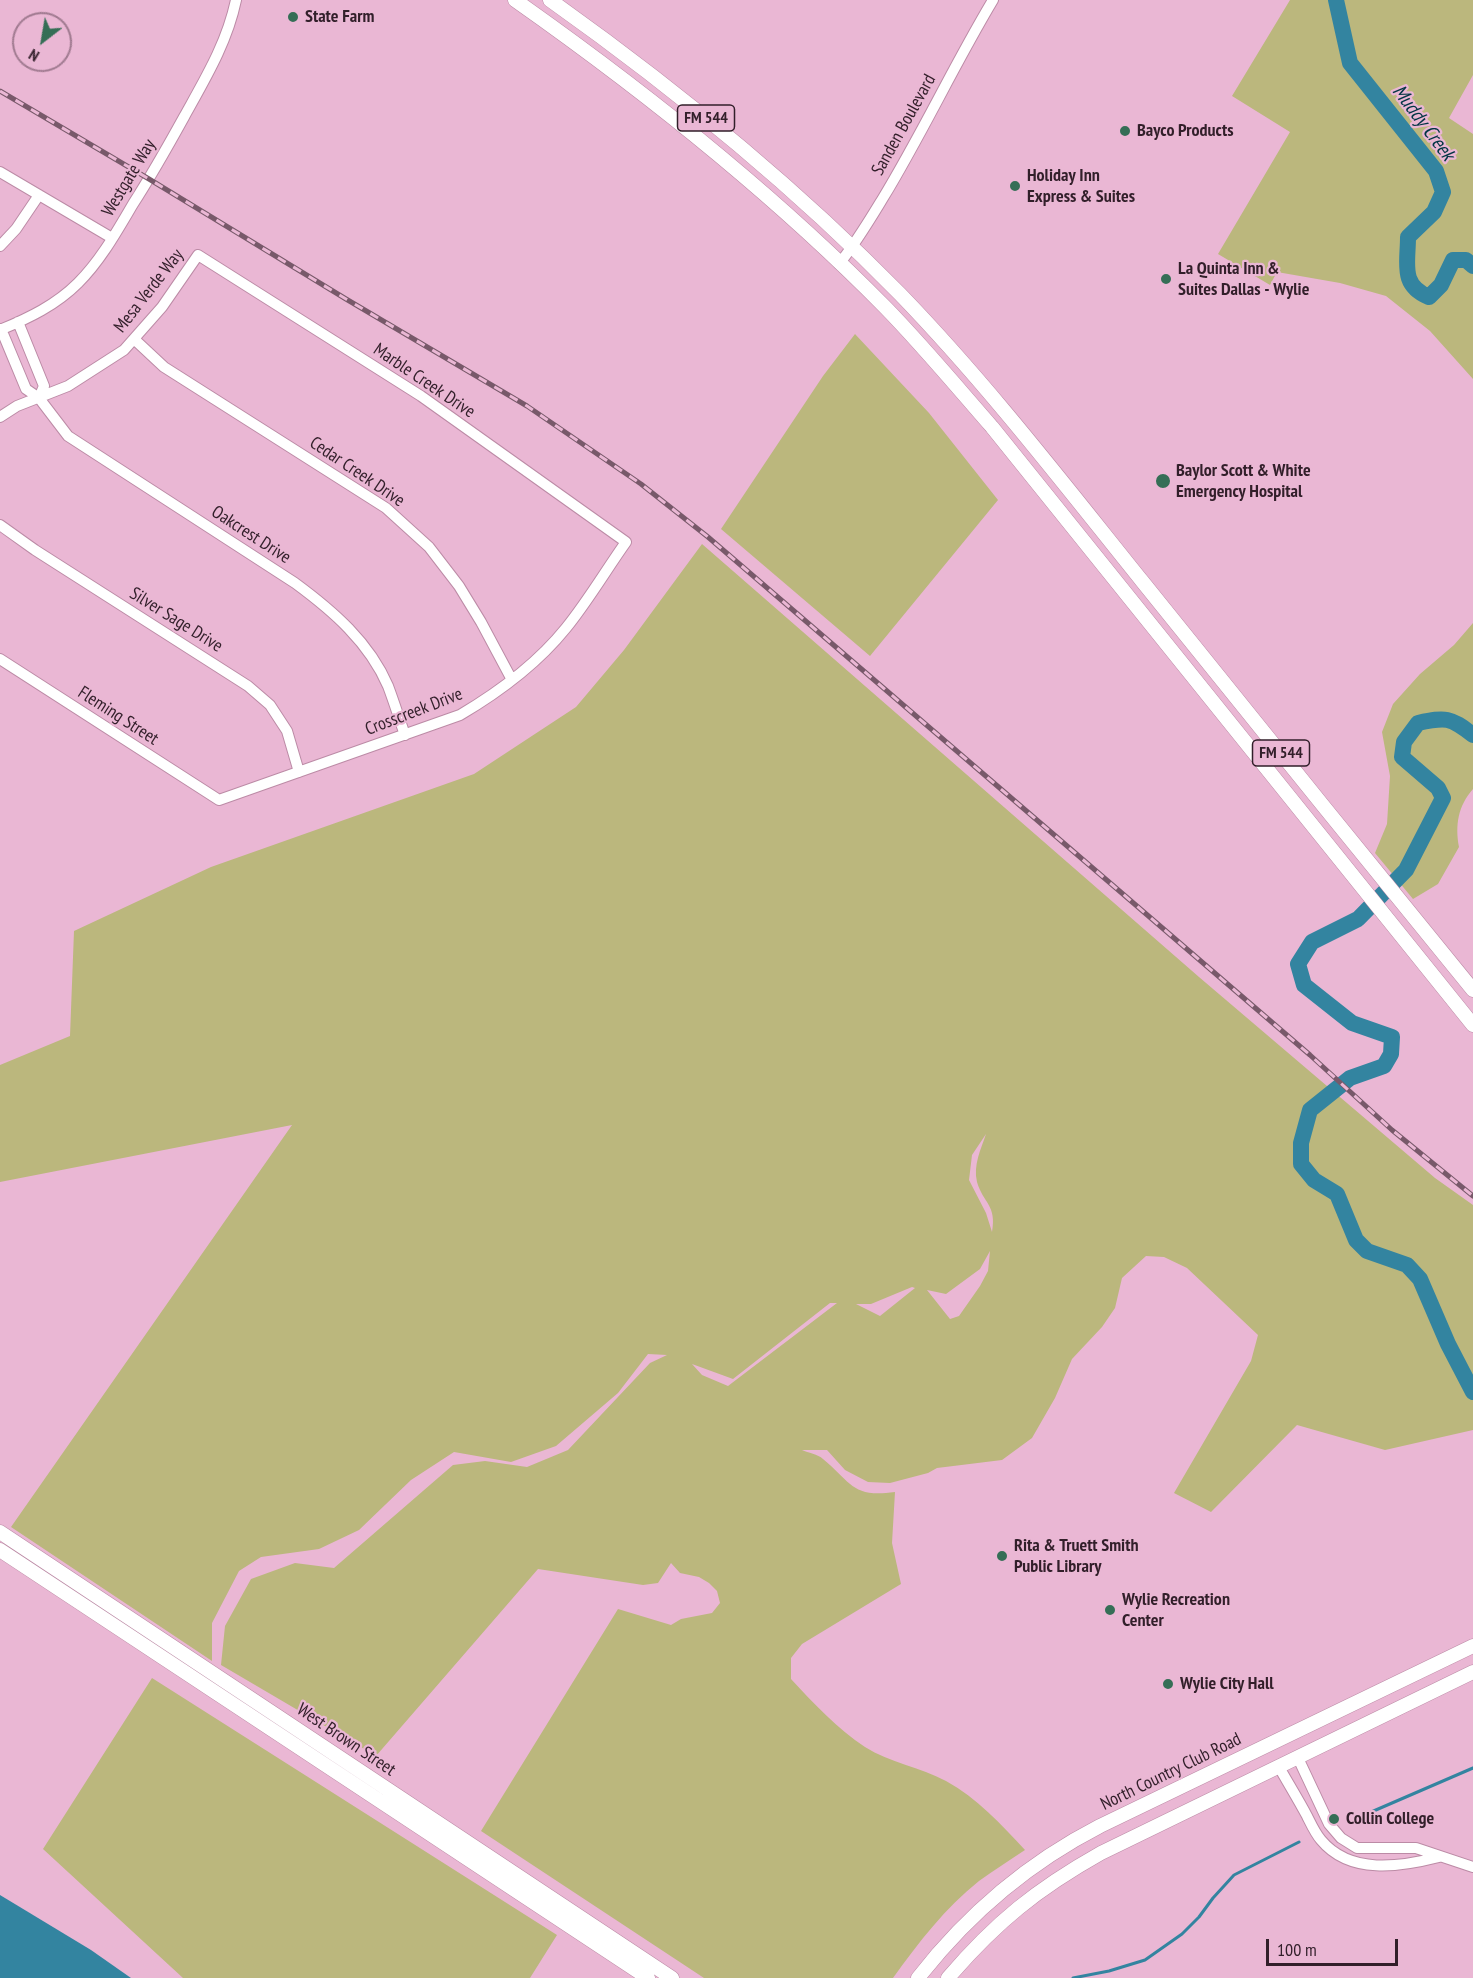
<!DOCTYPE html>
<html>
<head>
<meta charset="utf-8">
<style>
	body { margin:0 }
	#map { position:relative; width:1473px; height:1978px; overflow:hidden; background:#eab7d4; font-family:"PT Sans Narrow",sans-serif }
	canvas { display:block }
	.north { position:absolute; left:12px; top:12px; width:60px; height:60px; box-sizing:border-box; background:#eab7d4; border:2px solid #a07a90; border-radius:50%; rotate:211deg; font-size:16px; font-weight:700; line-height:24px; text-align:center; color:#321f2a }
	.north::after { content:''; display:block; margin:auto; width:21px; height:27px; background:#356e56; clip-path:polygon(50% 0,100% 100%,50% 72%,0 100%) }
	.scale { position:absolute; left:1266px; top:1939px; width:132px; height:27px; box-sizing:border-box; border:3px solid #321f2a; border-top:0; padding-left:8px; font-size:18px; line-height:21px; white-space:nowrap; color:#321f2a; -webkit-text-stroke:4px #eab7d4; paint-order:stroke }
</style>
</head>
<body>
<div id="map">
<canvas width="1473" height="1978"></canvas>
<div class="north">N</div>
<div class="scale">100 m</div>
</div>
<script>
const ctx = document.querySelector('canvas').getContext('2d');
ctx.lineJoin = 'round';
function fillPath(path, color) {
  ctx.fillStyle = color;
  ctx.fill(path, 'evenodd');
}
function strokePath(path, color, width, dash) {
  ctx.strokeStyle = color;
  ctx.lineWidth = width;
  ctx.lineCap = dash ? 'butt' : 'round';
  ctx.setLineDash(dash || []);
  ctx.stroke(path);
}
function write(font, color, halo, rows, align = 'center') {
  ctx.font = font + ' "PT Sans Narrow",sans-serif';
  ctx.lineWidth = 4.5;
  ctx.setLineDash([]);
  ctx.textBaseline = 'middle';
  ctx.strokeStyle = halo;
  ctx.fillStyle = color;
  for (const [text, x, y, turn = 0] of rows) {
    ctx.save();
    ctx.translate(x, y);
    ctx.rotate((+turn || 0) * Math.PI / 180);
    ctx.textAlign = isNaN(turn) ? turn : align;
    if (halo) ctx.strokeText(text, 0, 0);
    ctx.fillText(text, 0, 0);
    ctx.restore();
  }
}
fillPath(new Path2D(`
	M1290,0h183v75l-24,43 24,16v245l-43,-48 -44,-35 -46,-13 -63,-11 -7,13 -52,-31 72,-122 -58,-36z
	M855,334l74,79 69,87 -128,156 -149,-127 102,-153z
	M702,544l497,433 236,201 38,27v225l-88,20 -88,-25 -86,87 -37,-19 77,-132 7,-26 -71,-67 -23,-11 -18,-1 -24,22 -7,30 -13,19 -30,32 -17,39 -23,40 -30,22 -65,8 -9,5 -38,10 -22,-1 -23,-12 -18,-20h-25c6,3 16,4 21,9 29,24 29,39 72,33l-3,51 9,41 -99,60 -11,14v21c22,24 47,50 74,68 25,16 55,20 81,34 31,17 55,43 79,69 -15,10 -31,20 -46,31 -34,27 -60,61 -86,97h-189l-223,-147 137,-222 53,16 10,-6 31,-6 8,-10 -3,-12 -8,-8 -10,-6 -19,-4 -9,-10 -13,20 -15,2 -105,-16 -162,187 -155,-91 4,-39 26,-47 44,-16 39,5 119,-103 32,-4 42,6 41,-17 82,-87 17,-8 -19,-1 -30,39 -62,53 -45,16 -57,-10 -43,28 -52,50 -40,19 -58,8 -22,14 -27,52v38l-201,-134 281,-402 -292,57v-117l70,-29 4,-105 137,-64 263,-93 102,-67 48,-57zM986,1134c-5,15 -13,31 -9,48 6,21 20,23 15,50l-6,-19 -17,-33 3,-25zM990,1251l-2,20 -8,15 -21,30 -9,3 -23,-29 19,4 34,-25zM912,1287l3,1 -35,28 -24,-12h15zM830,1303h7l-109,83 -26,-11 -10,-11 41,15z
	M1473,623v166c-15,17 -18,36 -14,58l-21,37 -25,15 -38,-46 12,-29 3,-48 -8,-44 11,-28 27,-30 34,-29z
	M152,1678l405,257 -27,43h-347l-140,-129z`), '#bbb77d');
fillPath(new Path2D(`
	M0,1895l91,55 40,28h-131z`), '#3384a0');
strokePath(new Path2D(`
	M1355,1819l118,-51
	M1073,1978l36,-7 36,-11 37,-26 17,-17 14,-19 21,-23 65,-33`), '#3384a0', 3);
strokePath(new Path2D(`
	M1336,0l14,63 86,108 7,21 -9,20 -26,25c0,27 -8,48 21,60l12,-12 12,-25h13l7,6
	M1473,735c-23,-18 -27,-18 -55,-12l-14,19 -2,15 36,31 5,10 -37,72 -48,49 -46,23 -14,22 6,21 48,38 40,14 -1,17 -7,12 -34,12 -40,32 -9,33v21l13,16 23,14 19,46 11,11 40,14 13,14 28,65 25,48`), '#3384a0', 16);
const minor = new Path2D(`
	M0,172l112,66
	M0,246l16,-17 23,-34
	M839,264c17,-21 30,-43 44,-66 39,-64 71,-133 110,-198
	M18,322l26,64 -5,12
	M1,329l25,60 13,9 29,38 227,147c38,28 74,59 93,103 6,16 11,32 17,49
	M0,330c29,-12 56,-25 78,-47 23,-23 39,-52 55,-79 18,-28 35,-58 51,-87 21,-38 43,-74 52,-117
	M134,339l30,28 222,141 43,39 30,39 22,36 31,58
	M0,417l17,-11 51,-20 56,-36 38,-43 36,-52 223,141 205,146c-20,28 -38,59 -60,86 -29,36 -67,64 -106,87l-241,85 -219,-141
	M0,525l35,25 213,136 22,19 17,26 12,41
	M1298,1758l31,66 12,14 16,10h59l57,19
	M1279,1767c9,16 19,32 28,49 4,8 8,17 14,24 29,35 79,27 118,17`);
const major = new Path2D(`
	M515,0c132,93 258,193 371,308 37,38 71,79 106,119l481,598
	M550,0c124,88 243,185 350,294 87,90 164,190 242,287 110,137 220,273 331,409
	M0,1532l672,446
	M0,1550l648,428
	M918,1978c50,-64 110,-115 182,-152l373,-180
	M948,1978c48,-56 89,-89 153,-125l372,-181`);
strokePath(minor, '#bc8ba6', 12);
strokePath(major, '#bc8ba6', 15);
strokePath(minor, '#fff', 10);
strokePath(major, '#fff', 14);
const rail = new Path2D(`
	M0,91l149,88 197,120 181,107 114,78 67,53 602,518 82,75 81,66`);
strokePath(rail, '#78596a', 5);
strokePath(rail, '#eab7d4', 3, [9]);
for (const [x, y, r, color] of [
	[293,17,6,"#356e56"],
	[1125,131,6,"#356e56"],
	[1015,186,6,"#356e56"],
	[1166,279,6,"#356e56"],
	[1163,481,8,"#356e56"],
	[1002,1556,6,"#356e56"],
	[1110,1610,6,"#356e56"],
	[1168,1684,6,"#356e56"],
	[1334,1819,6,"#356e56"]
]) {
  const dot = new Path2D();
  dot.arc(x, y, r, 0, 2 * Math.PI);
  ctx.fillStyle = color;
  ctx.fill(dot);
  strokePath(dot, '#eab7d4', 2);
}
for (const [x, y, w] of [
	[706,118,57],
	[1281,753,57]
]) {
  const box = new Path2D();
  box.roundRect(x - w / 2, y - 13, w, 26, 4.5);
  ctx.fillStyle = '#eab7d4';
  ctx.fill(box);
  strokePath(box, '#321f2a', 1.5);
}
write('bold 16px', '#321f2a', null, [
	["FM 544",706,118],
	["FM 544",1281,753]
]);
write('bold 18px', '#321f2a', '#eab7d4', [
	["State Farm",305,17],
	["Bayco Products",1137,131],
	["Holiday Inn",1027,176],
	["Express & Suites",1027,197],
	["La Quinta Inn &",1178,269],
	["Suites Dallas - Wylie",1178,290],
	["Baylor Scott & White",1176,471],
	["Emergency Hospital",1176,492],
	["Rita & Truett Smith",1014,1546],
	["Public Library",1014,1567],
	["Wylie Recreation",1122,1600],
	["Center",1122,1621],
	["Wylie City Hall",1180,1684],
	["Collin College",1346,1819]
], 'left');
write('18px', '#321f2a', '#eab7d4', [
	["Sanden Boulevard",904,125,-61],
	["Westgate Way",129,178,-59],
	["Mesa Verde Way",149,291,-52],
	["Marble Creek Drive",424,381,34],
	["Cedar Creek Drive",357,472,34],
	["Oakcrest Drive",251,535,33],
	["Silver Sage Drive",176,620,32],
	["Crosscreek Drive",414,712,-21],
	["Fleming Street",118,716,33],
	["West Brown Street",346,1740,34],
	["North Country Club Road",1171,1772,-26]
]);
write('italic 20px', '#023544', '#eab7d4', [
	["Muddy Creek",1423,123,53]
]);
</script>
</body>
</html>
